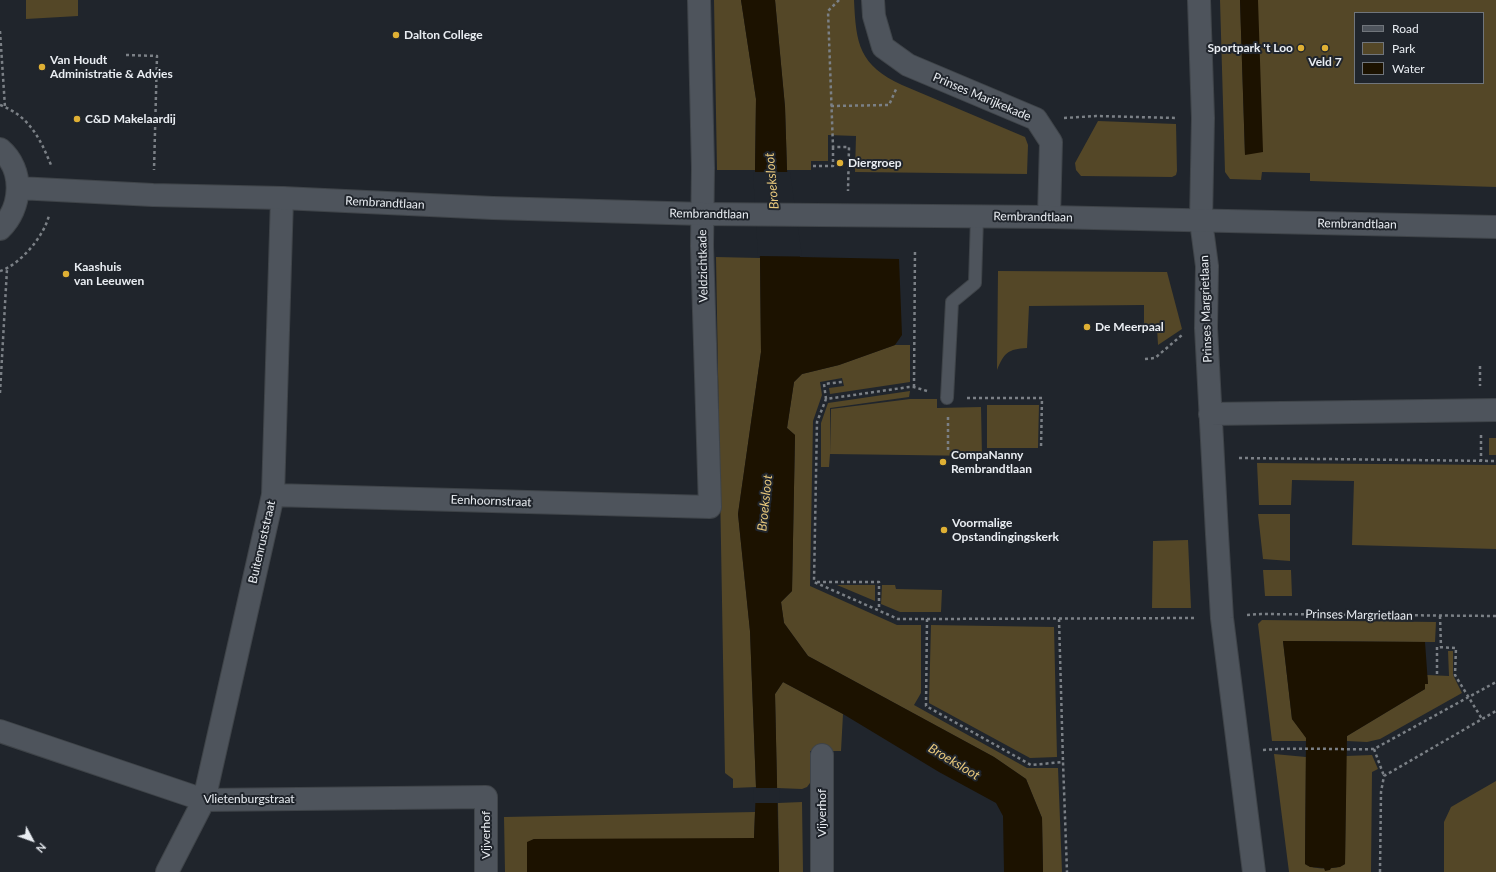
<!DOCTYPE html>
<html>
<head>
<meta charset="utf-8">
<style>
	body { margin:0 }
	#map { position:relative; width:1496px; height:872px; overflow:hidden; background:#20252c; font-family:Lato,sans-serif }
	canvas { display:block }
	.legend { position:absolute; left:1354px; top:12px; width:130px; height:72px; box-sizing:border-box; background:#20252c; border:1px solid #70757b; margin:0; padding:5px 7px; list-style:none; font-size:12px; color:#e9edf2 }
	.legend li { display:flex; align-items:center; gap:8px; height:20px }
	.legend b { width:20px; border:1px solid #70757b }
	.north { position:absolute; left:12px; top:820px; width:40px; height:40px; -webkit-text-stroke:3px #20252c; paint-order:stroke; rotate:131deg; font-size:11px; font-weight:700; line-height:16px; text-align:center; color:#e9edf2 }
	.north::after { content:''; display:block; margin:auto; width:14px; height:18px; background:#e9edf2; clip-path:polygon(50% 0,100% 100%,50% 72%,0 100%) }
</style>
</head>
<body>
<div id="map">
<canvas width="1496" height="872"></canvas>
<ul class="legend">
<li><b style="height:5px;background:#4e545c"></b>Road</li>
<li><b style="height:11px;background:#544727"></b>Park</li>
<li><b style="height:11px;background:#1c1200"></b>Water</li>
</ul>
<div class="north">N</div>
</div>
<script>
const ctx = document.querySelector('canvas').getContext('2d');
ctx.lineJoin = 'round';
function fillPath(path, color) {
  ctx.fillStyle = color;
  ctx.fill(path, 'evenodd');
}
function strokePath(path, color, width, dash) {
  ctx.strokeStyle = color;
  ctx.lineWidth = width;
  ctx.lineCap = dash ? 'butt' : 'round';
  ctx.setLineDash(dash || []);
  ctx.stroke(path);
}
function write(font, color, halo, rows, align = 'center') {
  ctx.font = font + ' Lato,sans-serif';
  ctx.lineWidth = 4;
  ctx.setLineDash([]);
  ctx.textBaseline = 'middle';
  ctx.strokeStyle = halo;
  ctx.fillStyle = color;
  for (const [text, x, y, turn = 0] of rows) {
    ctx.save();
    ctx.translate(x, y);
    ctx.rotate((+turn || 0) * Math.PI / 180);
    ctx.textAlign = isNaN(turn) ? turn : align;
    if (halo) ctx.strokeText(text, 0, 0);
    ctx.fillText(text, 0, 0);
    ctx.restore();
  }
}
fillPath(new Path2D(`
	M26,0h52v16l-52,3z
	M714,0h27l15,99 -1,71h-38z
	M775,0h79c2,44 5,65 48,85l123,52 3,8 -1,29 -172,-2 1,-36 -28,-1v26h-17v9h-24l-2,-63z
	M1220,0h20l5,155v-155h251v187l-186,-6v-8l-48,-1 -1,8 -31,-1 -5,-7zM1355,13h128v70h-128z
	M1098,121l78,3 1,47 -1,4 -4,2 -91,-1 -5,-6 -1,-7z
	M716,257l44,1 1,94 -23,162 12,117 6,156 -23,1v-9l-8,-6z
	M998,271l169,1 15,57 -24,16 -1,-18 -13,1v-23l-115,1 -2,42c-19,1 -23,5 -30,22z
	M895,345h15v37l-80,12 -1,-6 15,-2 -2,-8 -22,4 2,13 -9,26 -3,165 87,39h24v68l-7,12 113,63h31l4,104h-19l-1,-54 -16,-39 -32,-22 -186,-101 -24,-33 -3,-21 11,-11 3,-156 -8,-7 7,-46 8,-8 37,-9z
	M910,391l-1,6 -79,11v46l1,-45 79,-10h27v9l44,-1 1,49 -152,-2 -1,13h-8v-44l7,-20z
	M987,405h52l-1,43h-51z
	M1489,438h7v17h-7z
	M1257,463l239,2v84l-144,-4 2,-64 -62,-1 -1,25h-32z
	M1258,514h32v47l-27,-2z
	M1188,540l3,68h-39l1,-67z
	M1263,570h28l1,26h-27z
	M837,585h38v16z
	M882,585h13l1,4 46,1 -1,22h-41l-19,-8z
	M1262,620l174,2 -1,20 -152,-1 9,78 14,18v4h-34l-14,-117z
	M931,625l123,2 3,130 -27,1 -101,-55z
	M1448,651h5v24l9,18 -82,46 -13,3 -20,-1v-5l78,-47v-5h3l-1,-9 22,1z
	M783,682l60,32 -2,37h-31v32l-3,4 -5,2 -25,-1 -2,-94z
	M1274,754l32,3 -1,107c9,6 31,6 40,0l1,-108 26,-1 6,14 -6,3 -1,100h-82z
	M1496,781v91h-52v-50l7,-15z
	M802,802l1,70h-24l-1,-69z
	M755,812l-1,27h-220l-7,4v29h-22l-1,-55z`), '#544727');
fillPath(new Path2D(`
	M741,0h34l10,107 2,63 13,87 99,2 3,76 -7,10 -56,20 -37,9 -8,8 -7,46 8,7 -3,156 -11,11 3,21 24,33 186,101 32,22 16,39 1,54h-39l-1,-56 -7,-13 -57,-31 -96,-58 -60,-32 -8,12 4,178h-252v-30l7,-3 220,-1 2,-51 -6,-156 -12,-117 23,-162 -1,-94 -5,-88 1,-71z
	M1240,0h18l5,152 -18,3z
	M1283,641l142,1 3,42h-3v5l-78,47 -2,128 -5,3 -9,1 -1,2 -5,1 -1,-3 -14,-1 -5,-3 1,-126 -14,-19z`), '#1c1200');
fillPath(new Path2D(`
	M753,172h37l12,84 38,1 -82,-1z
	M754,788h25l1,15h-27z`), '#20252c');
const service = new Path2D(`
	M947,398l5,-96 23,-19 2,-66`);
const minor = new Path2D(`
	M873,0l1,16 9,31 25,18 128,54 15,23 -2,75
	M1199,0l4,118 -2,103 6,45 -1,62 11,206 5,84 32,254
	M1210,414l286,-4
	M273,495l437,12 -8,-261 1,-78 -4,-168
	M0,731l204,69 282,-3v75
	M822,755v117
	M167,872l37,-72 69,-305 9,-297`);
const tertiary = new Path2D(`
	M0,149c25,21 22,59 0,80
	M18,188l135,7 129,3 211,10 210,6 346,3 447,10`);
strokePath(service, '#3f4449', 14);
strokePath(minor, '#3f4449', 24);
strokePath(tertiary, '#3f4449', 24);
strokePath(new Path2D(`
	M839,0l-11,11 5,136h16l-1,44
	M0,31l5,76
	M126,55l31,1 -3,114
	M0,105c29,11 40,33 51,60
	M831,106l58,-1 8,-18
	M1064,118l32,-2 81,2
	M813,166h20v-19
	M0,271c20,-6 45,-36 49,-56
	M1145,359l10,-1 27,-23
	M1480,366v20
	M914,387l1,-138
	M927,391l-13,-4h-5l-83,12 -9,23 -3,160 84,37h29l-1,87 105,59 32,-3 4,110
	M0,393l7,-124
	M967,398h75l-1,50
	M826,399l-2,-15 18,-2
	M948,417v34
	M1481,435v26
	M1239,458l257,3
	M817,582h62v28
	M1247,615l14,-1 235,2
	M1440,616l1,31
	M927,619l269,-1
	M1059,619l4,143
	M1437,674v-27l19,1 -1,27 27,44
	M1374,749l10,27
	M1263,750c37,-3 74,0 111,-1l122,-67
	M1380,872l1,-80 3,-16 112,-65`), '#7b8086', 2.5, [3, 3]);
strokePath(service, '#4e545c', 12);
strokePath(minor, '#4e545c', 22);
strokePath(tertiary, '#4e545c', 22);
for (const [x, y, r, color] of [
	[396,35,4,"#dfb034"],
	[1301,48,4,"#dfb034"],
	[1325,48,4,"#dfb034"],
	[42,67,4,"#dfb034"],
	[77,119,4,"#dfb034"],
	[840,163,4,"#dfb034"],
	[66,274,4,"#dfb034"],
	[1087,327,4,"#dfb034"],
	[943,462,4,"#dfb034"],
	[944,530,4,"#dfb034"]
]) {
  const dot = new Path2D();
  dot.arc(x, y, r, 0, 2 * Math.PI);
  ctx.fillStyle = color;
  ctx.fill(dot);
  strokePath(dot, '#20252c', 1.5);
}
write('bold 12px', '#e9edf2', '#20252c', [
	["Dalton College",404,35],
	["Sportpark 't Loo",1293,48,"right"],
	["Van Houdt",50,60],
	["Administratie & Advies",50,74],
	["Veld 7",1325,62,"center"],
	["C&D Makelaardij",85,119],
	["Diergroep",848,163],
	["Kaashuis",74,267],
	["van Leeuwen",74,281],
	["De Meerpaal",1095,327],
	["CompaNanny",951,455],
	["Rembrandtlaan",951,469],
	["Voormalige",952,523],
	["Opstandingingskerk",952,537]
], 'left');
write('12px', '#e9edf2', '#20252c', [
	["Prinses Marijkekade",982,97,23],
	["Rembrandtlaan",385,203,3],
	["Rembrandtlaan",709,214,1],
	["Rembrandtlaan",1033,217,1],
	["Rembrandtlaan",1357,224,1],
	["Veldzichtkade",703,266,-91],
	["Prinses Margrietlaan",1206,309,-92],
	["Eenhoornstraat",491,501,2],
	["Buitenruststraat",262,542,-77],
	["Prinses Margrietlaan",1359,615,1],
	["Vlietenburgstraat",249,799],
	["Vijverhof",822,813,-90],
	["Vijverhof",486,835,-90]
]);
write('italic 13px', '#e8c87c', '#20252c', [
	["Broeksloot",772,181,-95],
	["Broeksloot",765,503,-84],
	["Broeksloot",954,762,31]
]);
</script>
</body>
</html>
